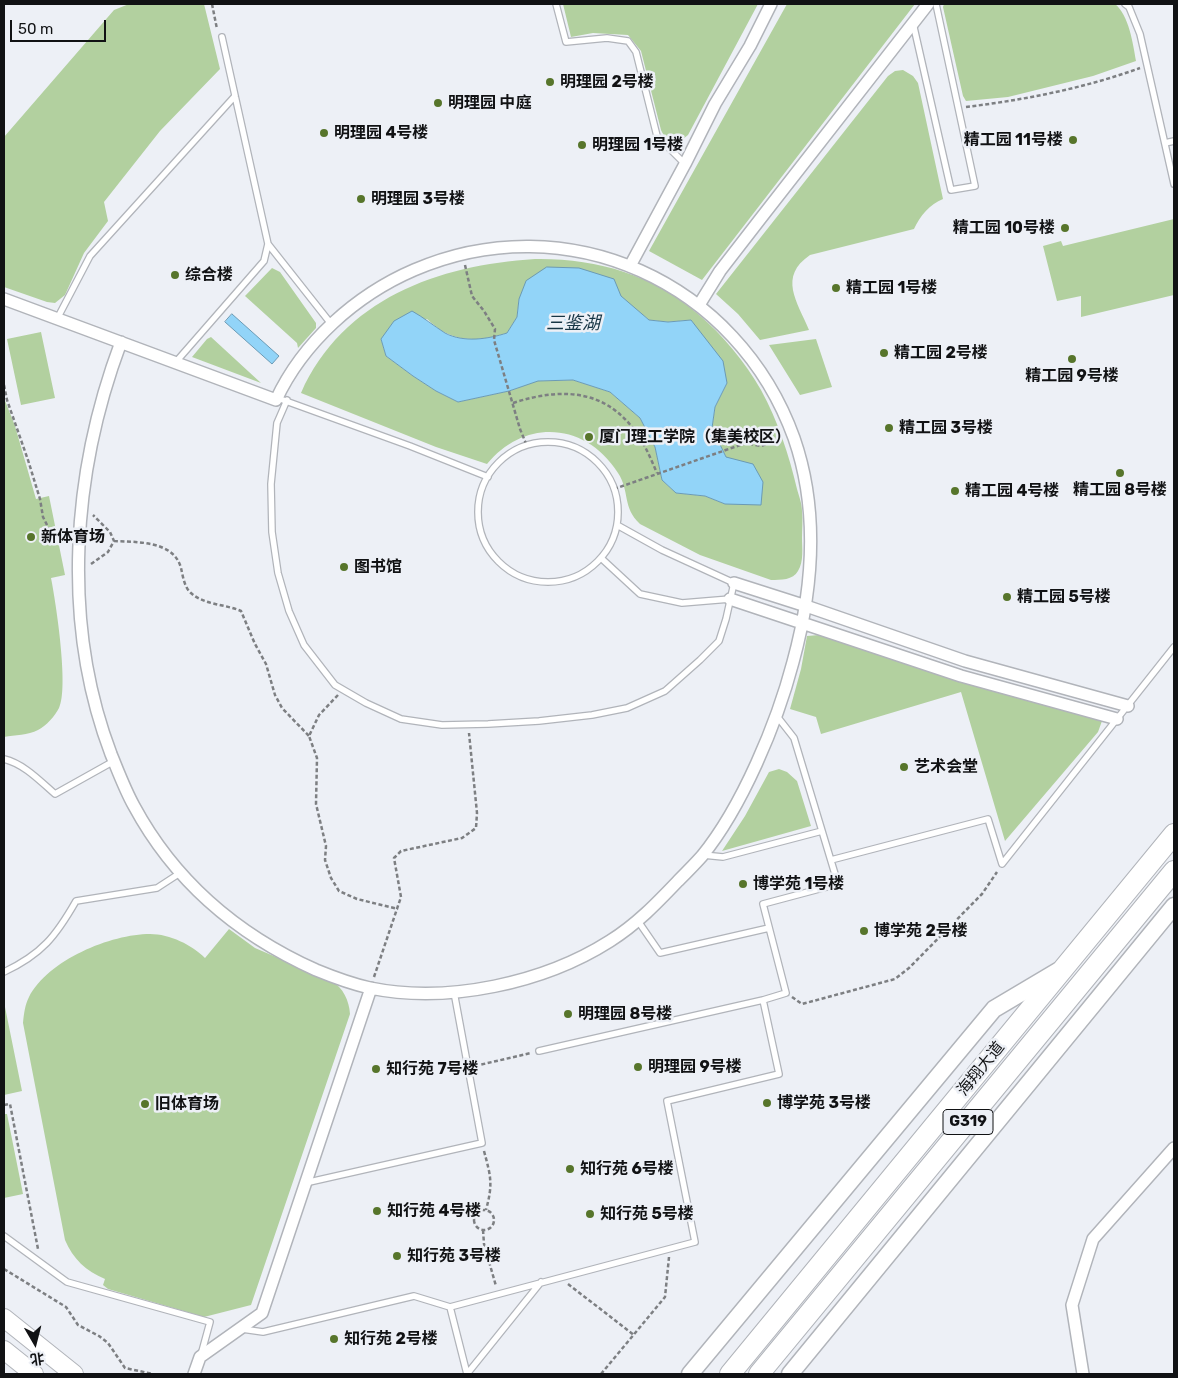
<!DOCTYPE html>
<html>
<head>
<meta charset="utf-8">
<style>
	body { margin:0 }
	#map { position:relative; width:1178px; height:1378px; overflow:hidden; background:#edf0f6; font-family:Rubik,"Noto Sans SC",sans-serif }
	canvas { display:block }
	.frame { position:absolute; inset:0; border:5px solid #111214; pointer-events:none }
	.north { position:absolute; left:10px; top:1318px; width:50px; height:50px; -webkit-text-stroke:4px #edf0f6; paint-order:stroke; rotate:172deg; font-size:14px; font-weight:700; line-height:20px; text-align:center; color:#111214 }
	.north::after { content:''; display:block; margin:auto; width:18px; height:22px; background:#111214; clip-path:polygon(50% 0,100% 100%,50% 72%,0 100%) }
	.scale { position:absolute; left:10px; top:20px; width:96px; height:22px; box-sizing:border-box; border:2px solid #111214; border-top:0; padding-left:6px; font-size:15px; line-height:18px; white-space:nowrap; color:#111214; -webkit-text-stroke:4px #edf0f6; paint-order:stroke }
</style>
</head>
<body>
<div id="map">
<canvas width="1178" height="1378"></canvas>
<div class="frame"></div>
<div class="north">北</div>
<div class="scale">50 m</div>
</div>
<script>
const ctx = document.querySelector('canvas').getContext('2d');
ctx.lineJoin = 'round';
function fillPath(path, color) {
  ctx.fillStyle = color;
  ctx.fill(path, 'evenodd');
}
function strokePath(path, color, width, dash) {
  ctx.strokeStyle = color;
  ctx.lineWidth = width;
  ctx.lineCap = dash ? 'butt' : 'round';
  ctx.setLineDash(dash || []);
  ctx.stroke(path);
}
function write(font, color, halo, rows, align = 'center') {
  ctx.font = font + ' Rubik,"Noto Sans SC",sans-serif';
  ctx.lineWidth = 5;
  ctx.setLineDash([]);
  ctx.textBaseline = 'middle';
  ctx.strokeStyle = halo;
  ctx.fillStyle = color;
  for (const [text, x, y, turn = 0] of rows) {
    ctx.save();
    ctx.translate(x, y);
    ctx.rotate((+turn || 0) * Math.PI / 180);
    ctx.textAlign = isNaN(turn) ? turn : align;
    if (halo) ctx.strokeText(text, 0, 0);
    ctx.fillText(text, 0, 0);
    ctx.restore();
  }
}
fillPath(new Path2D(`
	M129,4h75l16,65 -60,62 -56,71 4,19 -24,32 -19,42 -10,8 -8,-1 -43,-15v-150l110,-127z
	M563,4h195l-70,131c-11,10 -21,8 -27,-5l-20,-79 -13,-16 -35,-2 -22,4z
	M787,4h128l-213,276 -53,-29z
	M944,4h171c14,11 18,40 21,57l-43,15 -85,21 -42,4 -3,-5 -20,-89z
	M903,70l10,6 5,7 25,116c-13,5 -23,17 -29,30l-104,26c-32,22 -13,46 -1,75l-49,10 -22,-26 -22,-20 172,-218 7,-5z
	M1174,219v76l-93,22v-21l-24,5 -14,-55 18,-5 2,5z
	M535,259c60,-1 117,15 163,55 25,21 47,48 63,76 17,31 28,65 36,99 2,7 5,15 5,22 1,9 0,18 0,27 0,9 2,24 -4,33 -5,9 -17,9 -27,9l-71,-25 -60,-31c-18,-17 -10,-33 -22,-51 -32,-51 -93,-55 -131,-9l-51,-17 -135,-54c42,-94 137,-128 234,-134zM620,296l29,24 19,2 23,-2 36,63 -12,24 -3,21 14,29 -1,47 -20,-8 -29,-3 -14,-13 -7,-33 -15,-29 -30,-26 -37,-12 -36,1 -28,10 -51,11 -22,-11 -23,-15 -27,-20 -5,-17 46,-20c6,5 12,11 19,14 20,10 42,6 61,0l10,-16 2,-18z
	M272,268l8,4 36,51v5l-18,20 -1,-5 -52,-47z
	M41,332l14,66 -34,7 -14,-66z
	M211,337l50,46 -69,-26 15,-18z
	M816,339l16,48 -32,8 -31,-50z
	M4,398l11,28 21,73 13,-3 16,79 -14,3c5,25 18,110 8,130 -4,8 -13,18 -21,22 -10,5 -23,5 -34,7z
	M819,635l135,44 148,42 -4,11 -93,109 -44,-149 -140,42 -5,-17 -26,-8 11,-40 6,-33z
	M779,769l8,3 10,9 14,45 -89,25 23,-35 24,-44z
	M229,929l26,19 77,33c11,7 17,19 18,33l-99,291 -47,12 -96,-28 -5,-4 2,-6c-19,-8 -32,-20 -40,-39l-42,-217c1,-10 2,-18 6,-26 19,-37 82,-63 121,-63 20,0 42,11 55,24z
	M4,1002l18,89 -18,4z
	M4,1114h3l16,80 -19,4z`), '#b2d09f');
const water = new Path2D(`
	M547,267l32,1 35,11 7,17 28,24 19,2 23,-2 32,41 4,22 -12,24 -3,21 14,29 27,7 10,18 -2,23 -36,-1 -20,-8 -29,-3 -14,-13 -7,-33 -15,-29 -30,-26 -37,-12 -35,1 -29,10 -51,11 -22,-11 -23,-15 -27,-20 -5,-17 13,-18 18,-10c11,6 22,15 33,22 19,10 43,6 62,0l10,-16 2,-18 7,-18z
	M232,314l47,42 -7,8 -47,-42z`);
fillPath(water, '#92d4f8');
strokePath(water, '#6b9ab4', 1);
const lane = new Path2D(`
	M556,4l10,38 41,-4 21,3 8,11 21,84 28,28
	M1125,4l4,3 11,27 34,150
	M913,23l38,167 24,-4 -39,-182
	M222,37l46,207 64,81
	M1165,143l9,-2
	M57,319l33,-63 145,-160
	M175,363l89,-102 4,-17
	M283,400l127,46 78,31
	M287,400l-10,23 -6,61 1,48 6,41 11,38 15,34 31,40 31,18 35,16 41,6 46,-1 51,-3 53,-6 35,-7 38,-17 35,-31 19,-19 7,-22 8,-36 -72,-33 -45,-25
	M478 512a70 70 0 1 1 140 0a70 70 0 1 1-140 0Z
	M601,558l39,36 42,9 48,-4
	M4,759c20,5 35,21 51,35l59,-33
	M703,855l20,2 99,-26
	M831,860l157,-41 14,45 172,-217
	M638,921l22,32 109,-25
	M4,972c38,-18 52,-36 72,-71l81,-13 23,-15
	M539,1051l224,-51
	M305,1183l177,-40 -28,-151
	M4,1236l63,46 143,40 -9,33
	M450,1307l17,67
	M242,1329l21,3 151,-36 36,11 245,-65 -28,-141 112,-27 -16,-74 23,-7 -23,-89 75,-20 -44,-146 -18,-23
	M467,1374l74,-92`);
const street = new Path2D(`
	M630,266l55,-102 30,-60 35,-58 21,-42
	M4,299l272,101c27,-58 80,-105 138,-130 153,-66 324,12 380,168 25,72 19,151 -1,224 -16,61 -51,145 -91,194 -8,9 -16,17 -24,25 -21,22 -41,43 -68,60 -66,42 -162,63 -240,47 -18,-4 -37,-11 -54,-18 -78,-35 -141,-88 -182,-164 -9,-16 -16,-35 -23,-52 -50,-132 -39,-281 10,-412
	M699,305l21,-34 41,-53 167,-214
	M734,583l72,23 159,55 163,45
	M730,599l231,77 156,43
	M194,1374l6,-17 62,-44 109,-325
	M1083,1374l-11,-69 21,-66 81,-91`);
const secondary = new Path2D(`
	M690,1374l304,-365 64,-38
	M790,1374l384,-468`);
const primary = new Path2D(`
	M4,1318l70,56
	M4,1350l30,24`);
const highway = new Path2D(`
	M730,1374l444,-540
	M759,1374l415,-503`);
strokePath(lane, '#b1b4ba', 8);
strokePath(street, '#b1b4ba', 14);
strokePath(secondary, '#b1b4ba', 19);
strokePath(primary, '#b1b4ba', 20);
strokePath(highway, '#b1b4ba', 22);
strokePath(new Path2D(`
	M212,4l5,25
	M966,107c58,-7 119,-19 174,-39
	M465,265l7,31 12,15 11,18 -1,11 26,89 7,17
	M4,385l3,15 21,60 12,39 3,18 11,22 14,3
	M513,403c55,-18 101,-12 131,42 5,9 9,19 13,28
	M614,489l132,-46 15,3 20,-7
	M114,541c24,1 60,0 67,27 2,8 3,19 10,25 13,12 34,11 50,18l14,33 11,20 9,31 7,13 27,28
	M91,564l17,-12 6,-11 -4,-9 -17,-17
	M338,695l-19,20 -10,21 8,22 -1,46 10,42 -1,14 6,18 8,13 18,8 41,10
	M374,977l27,-80 -7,-39 7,-7 61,-13 14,-10 1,-15 -8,-80
	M792,997l10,7 93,-25 14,-11 73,-74 15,-22
	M475,1066l56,-13
	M4,1105l6,-1 28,145
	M484,1151c7,26 9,33 2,59
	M474 1220a10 10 0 1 1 20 0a10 10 0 1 1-20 0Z
	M483,1230l1,14 12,42
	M4,1269l62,38 12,18 21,11 9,7 17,25 28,6
	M568,1284l66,51
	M601,1374l64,-77 4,-40`), '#7d7f82', 2.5, [4, 2.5]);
strokePath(lane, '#fff', 5.5);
strokePath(street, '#fff', 11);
strokePath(secondary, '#fff', 16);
strokePath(primary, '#fff', 18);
strokePath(highway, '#fff', 20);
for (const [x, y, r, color] of [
	[550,82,5,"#57752b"],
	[438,103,5,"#57752b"],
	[324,133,5,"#57752b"],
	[1073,140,5,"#57752b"],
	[582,145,5,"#57752b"],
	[361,199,5,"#57752b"],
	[1065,228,5,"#57752b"],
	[175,275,5,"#57752b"],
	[836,288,5,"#57752b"],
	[884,353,5,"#57752b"],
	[1072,359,5,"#57752b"],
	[889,428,5,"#57752b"],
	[589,437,5,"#57752b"],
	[1120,473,5,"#57752b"],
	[955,491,5,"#57752b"],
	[31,537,5,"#57752b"],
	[344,567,5,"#57752b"],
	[1007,597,5,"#57752b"],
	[904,767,5,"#57752b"],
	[743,884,5,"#57752b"],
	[864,931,5,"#57752b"],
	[568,1014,5,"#57752b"],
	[638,1067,5,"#57752b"],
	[376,1069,5,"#57752b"],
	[767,1103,5,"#57752b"],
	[145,1104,5,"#57752b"],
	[570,1169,5,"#57752b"],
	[377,1211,5,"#57752b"],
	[590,1214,5,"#57752b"],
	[397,1256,5,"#57752b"],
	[334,1339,5,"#57752b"]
]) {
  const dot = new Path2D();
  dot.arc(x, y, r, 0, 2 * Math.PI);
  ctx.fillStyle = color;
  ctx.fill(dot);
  strokePath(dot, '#edf0f6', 2);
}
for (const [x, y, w] of [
	[968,1122,50]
]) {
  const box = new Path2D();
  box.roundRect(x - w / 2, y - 12.5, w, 25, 4);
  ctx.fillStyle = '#edf0f6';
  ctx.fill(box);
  strokePath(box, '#111214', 1);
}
write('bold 15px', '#111214', null, [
	["G319",968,1122]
]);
write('bold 16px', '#111214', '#edf0f6', [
	["明理园 2号楼",560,82],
	["明理园 中庭",448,103],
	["明理园 4号楼",334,133],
	["精工园 11号楼",1063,140,"right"],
	["明理园 1号楼",592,145],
	["明理园 3号楼",371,199],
	["精工园 10号楼",1055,228,"right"],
	["综合楼",185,275],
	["精工园 1号楼",846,288],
	["精工园 2号楼",894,353],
	["精工园 9号楼",1072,376,"center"],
	["精工园 3号楼",899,428],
	["厦门理工学院（集美校区）",599,437],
	["精工园 8号楼",1120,490,"center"],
	["精工园 4号楼",965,491],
	["新体育场",41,537],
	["图书馆",354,567],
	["精工园 5号楼",1017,597],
	["艺术会堂",914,767],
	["博学苑 1号楼",753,884],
	["博学苑 2号楼",874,931],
	["明理园 8号楼",578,1014],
	["明理园 9号楼",648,1067],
	["知行苑 7号楼",386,1069],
	["博学苑 3号楼",777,1103],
	["旧体育场",155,1104],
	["知行苑 6号楼",580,1169],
	["知行苑 4号楼",387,1211],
	["知行苑 5号楼",600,1214],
	["知行苑 3号楼",407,1256],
	["知行苑 2号楼",344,1339]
], 'left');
write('16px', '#111214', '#edf0f6', [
	["海翔大道",981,1069,-51]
]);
write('italic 18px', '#173545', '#edf0f6', [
	["三鉴湖",573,324]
]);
</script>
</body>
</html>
